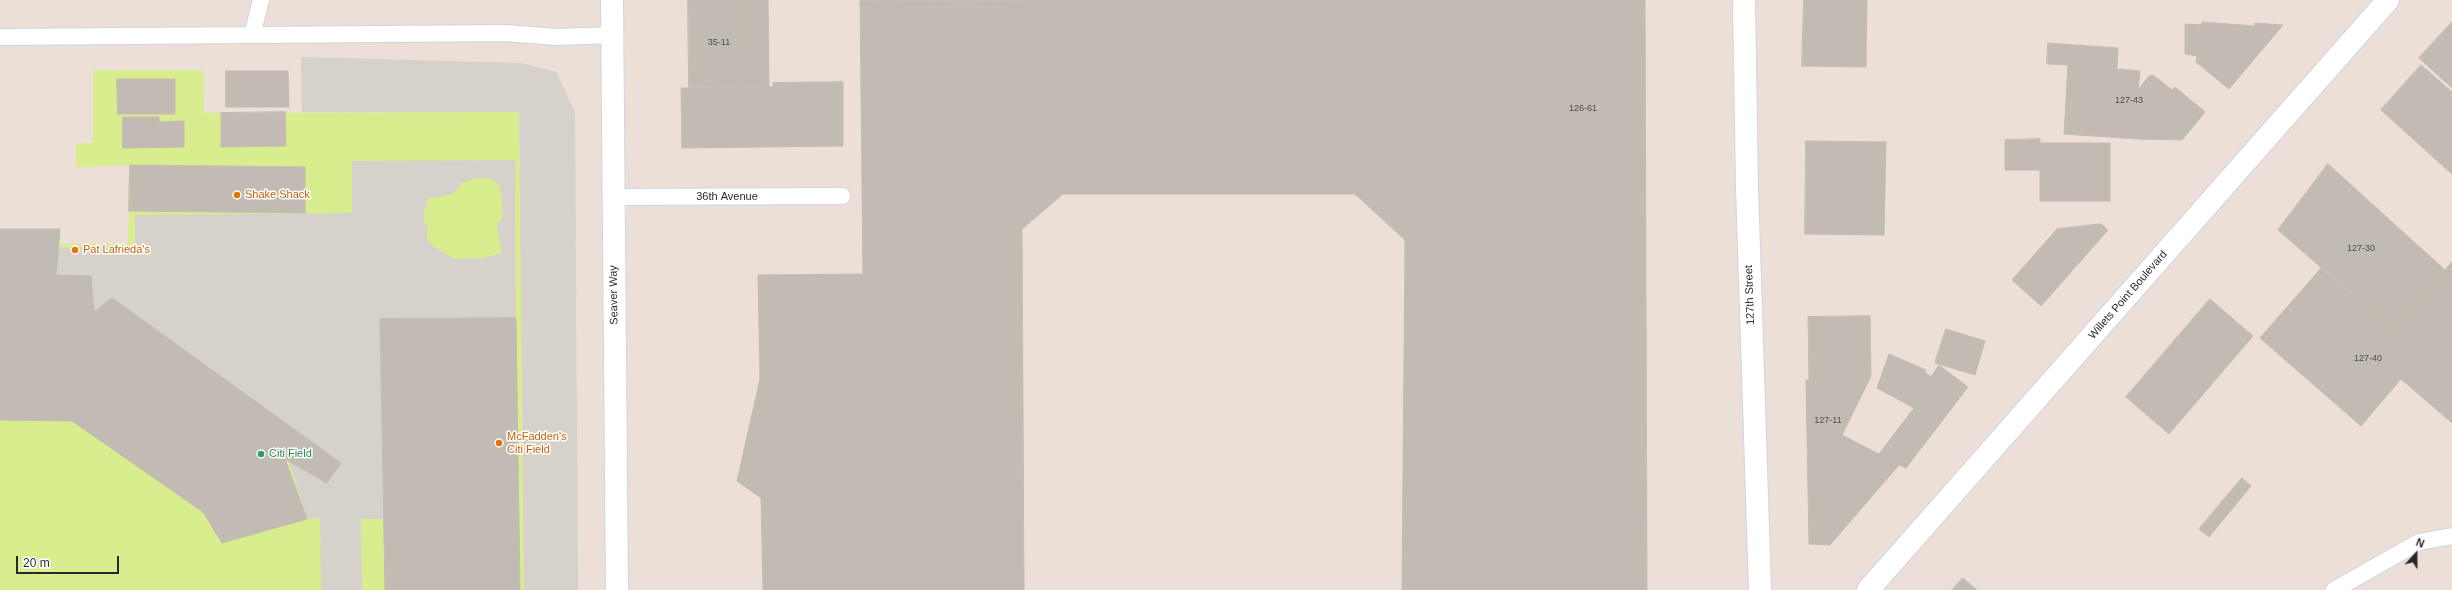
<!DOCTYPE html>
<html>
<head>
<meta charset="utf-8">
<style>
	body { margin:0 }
	#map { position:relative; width:2452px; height:590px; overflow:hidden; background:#ebdfd8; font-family:Arial,sans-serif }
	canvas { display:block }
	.north { position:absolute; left:2396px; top:534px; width:40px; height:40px; -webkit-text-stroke:3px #fff; paint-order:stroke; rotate:21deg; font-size:11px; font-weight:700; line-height:16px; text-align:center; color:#282828 }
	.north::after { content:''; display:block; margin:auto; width:14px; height:18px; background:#282828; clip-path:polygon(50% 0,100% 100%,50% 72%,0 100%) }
	.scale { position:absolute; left:16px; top:556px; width:103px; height:18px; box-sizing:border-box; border:2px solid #282828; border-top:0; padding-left:5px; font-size:12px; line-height:14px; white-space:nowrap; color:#282828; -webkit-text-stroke:3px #fff; paint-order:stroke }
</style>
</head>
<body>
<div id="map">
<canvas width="2452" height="590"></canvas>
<div class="north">N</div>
<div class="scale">20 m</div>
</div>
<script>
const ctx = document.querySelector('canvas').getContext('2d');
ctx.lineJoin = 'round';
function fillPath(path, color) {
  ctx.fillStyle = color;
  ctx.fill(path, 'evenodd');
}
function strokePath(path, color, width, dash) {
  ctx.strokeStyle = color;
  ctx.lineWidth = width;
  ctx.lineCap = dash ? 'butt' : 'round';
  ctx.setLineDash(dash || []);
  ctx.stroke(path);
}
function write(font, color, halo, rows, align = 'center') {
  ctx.font = font + ' Arial,sans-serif';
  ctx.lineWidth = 3;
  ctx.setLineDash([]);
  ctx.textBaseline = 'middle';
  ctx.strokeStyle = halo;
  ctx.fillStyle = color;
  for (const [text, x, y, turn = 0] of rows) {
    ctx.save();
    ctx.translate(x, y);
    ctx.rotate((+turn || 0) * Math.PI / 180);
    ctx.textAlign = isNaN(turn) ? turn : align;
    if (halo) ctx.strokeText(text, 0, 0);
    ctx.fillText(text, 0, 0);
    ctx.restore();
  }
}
fillPath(new Path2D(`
	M93,70h110l1,43 315,-1 5,478h-524v-361h60l1,15h67l2,-79 -54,2v-23l17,-1z`), '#d8ed8d');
fillPath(new Path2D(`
	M301,57l221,6 34,9 19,40 3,478h-54l-5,-478h-217z
	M515,160l1,158 -136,1 3,200h-22l1,71h-41l-1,-72 -13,1 -18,-58 38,22 13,-21 -228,-163 -18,13 -3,-36 -35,-1v-28l79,1v-33l217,-2v-52zM475,178h16l7,6 3,8 2,24 -6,10 5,27 -20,5 -28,1 -20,-12 -7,-8 1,-12 -4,-3v-15l3,-3v-7l26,-5 9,-11z`), '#d7d1cb');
const building = new Path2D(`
	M688,0h62l1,87h-62z
	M750,0h18l1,87h-18z
	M1035,0h610l2,590h-245l3,-350 -50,-46h-292l-41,35 2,361h-261l-2,-92 -24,-17 23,-102 -2,-104 105,-1 -3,-273z
	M1804,0h63l-1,67 -64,-1z
	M2202,22l53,4v-3l28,2 -54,64 -33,-27 1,-6 -12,-2v-30l17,1z
	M2452,22v66l-33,-30z
	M2048,43l70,5 -1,21 23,2 -2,19 11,-14 4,-1 19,15 3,-3 30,25 -23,28 -44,-1 -74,-5 4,-69 -21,-1z
	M2421,65l31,27v82l-71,-64z
	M226,71h62l1,36h-63z
	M117,79h58v35h-57z
	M843,82v64l-161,2 -1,-60 92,-1v-4z
	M285,112l1,34 -65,1v-34z
	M123,117h36v5l25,-1v26l-61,1z
	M2040,139v4h70v58h-70v-31h-35v-30z
	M1806,141l80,1 -2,93 -79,-1z
	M2328,164l117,106 -52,60 -115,-100z
	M130,165l175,2v46l-176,-2z
	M2101,224l7,6 -67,76 -29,-26 45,-51z
	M0,229h60l-4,46 35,1 3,36 18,-14 229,165 -14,20 -42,-24 22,60 -85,24 -19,-31 -131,-91 -72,-1z
	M2452,262v161l-51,-44 -40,47 -101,-88 62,-71 71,63z
	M2210,299l43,37 -84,98 -43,-37z
	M1870,316l1,60 -29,59 37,19 35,-46 -37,-20 12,-34 37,16 -1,2 6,5 8,-12 29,22 -62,81 -7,-3 -69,80 -21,-1 -3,-164h3l-1,-63z
	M516,318l4,272h-135l-5,-271z
	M1946,329l39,12 -10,34 -40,-12z
	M2242,478l9,8 -42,51 -10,-8z
	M1963,578l14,12h-25z`);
fillPath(building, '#c2bbb4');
strokePath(building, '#c6bbb2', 1);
const service = new Path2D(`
	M252,35l9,-35
	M0,37l505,-4 52,4 55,-2
	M613,197l229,-1
	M2334,590l85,-48 33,-6`);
const minor = new Path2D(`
	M1744,0l3,187 13,403
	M1868,590l520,-590`);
const secondary = new Path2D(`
	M612,0l5,590`);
strokePath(service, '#ced6e2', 18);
strokePath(minor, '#ced6e2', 24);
strokePath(secondary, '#ced6e2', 24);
strokePath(service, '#fff', 16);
strokePath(minor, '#fff', 22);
strokePath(secondary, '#fff', 22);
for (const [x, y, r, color] of [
	[237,195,4,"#e8710a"],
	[75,250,4,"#e8710a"],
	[499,443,4,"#e8710a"],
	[261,454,4,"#2e9e5b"]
]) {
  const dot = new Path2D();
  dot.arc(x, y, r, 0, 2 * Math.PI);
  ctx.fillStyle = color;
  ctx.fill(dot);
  strokePath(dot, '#fff', 1.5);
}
write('9px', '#4e4d4b', null, [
	["35-11",719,43],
	["127-43",2129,101],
	["126-61",1583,109],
	["127-30",2361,249],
	["127-40",2368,359],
	["127-11",1828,421]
]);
write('11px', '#c56008', '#fff', [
	["Shake Shack",245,195],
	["Pat Lafrieda's",83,250],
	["McFadden's",507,437],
	["Citi Field",507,450]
], 'left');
write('11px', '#282828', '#fff', [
	["36th Avenue",727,197],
	["Seaver Way",614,295,-91],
	["127th Street",1750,295,-92],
	["Willets Point Boulevard",2128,295,-49]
]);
write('11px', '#27864d', '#fff', [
	["Citi Field",269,454]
], 'left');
</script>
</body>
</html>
